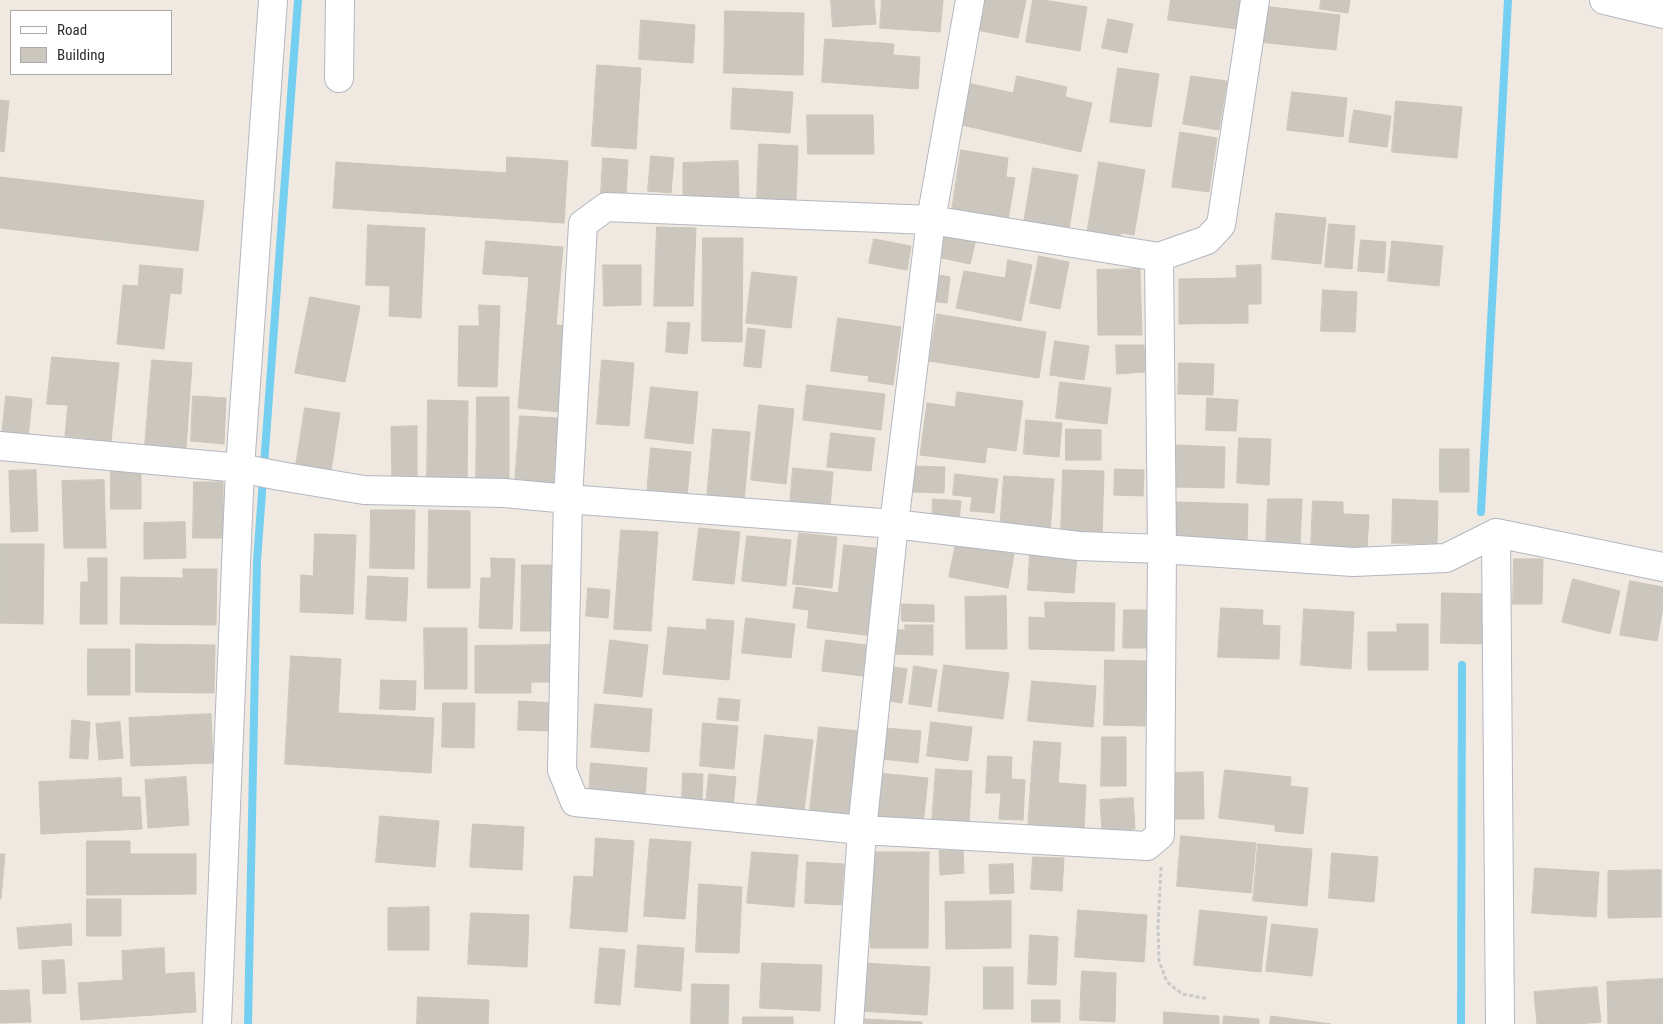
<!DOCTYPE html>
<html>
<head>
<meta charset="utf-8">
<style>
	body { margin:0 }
	#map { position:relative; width:1663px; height:1024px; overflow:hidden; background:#efe9e1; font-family:"Roboto Condensed",sans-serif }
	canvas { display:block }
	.legend { position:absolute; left:10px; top:10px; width:162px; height:65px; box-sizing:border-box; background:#fff; border:1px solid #ababab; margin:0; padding:6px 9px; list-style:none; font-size:15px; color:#2e2e2e }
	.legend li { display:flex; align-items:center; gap:10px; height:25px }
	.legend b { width:25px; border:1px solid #ababab }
</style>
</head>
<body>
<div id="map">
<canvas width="1663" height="1024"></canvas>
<ul class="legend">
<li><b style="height:6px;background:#fff"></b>Road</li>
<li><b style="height:14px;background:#cbc7bf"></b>Building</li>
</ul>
</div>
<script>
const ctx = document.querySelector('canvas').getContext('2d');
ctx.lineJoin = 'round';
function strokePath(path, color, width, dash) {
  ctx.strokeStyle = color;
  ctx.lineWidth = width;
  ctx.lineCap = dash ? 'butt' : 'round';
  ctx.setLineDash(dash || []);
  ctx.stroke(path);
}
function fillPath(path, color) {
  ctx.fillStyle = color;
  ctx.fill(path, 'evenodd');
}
strokePath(new Path2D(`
	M1481,512l27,-512
	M248,1024l9,-463 41,-561
	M1461,1024l1,-359`), '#75cff0', 8);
const building = new Path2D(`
	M831,0h43l2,24 -43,3z
	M882,0h61l-3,32 -60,-4z
	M977,0h49l-8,38 -47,-9z
	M1033,0h10l44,7 -7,44 -54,-9z
	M1171,0h69l-3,29 -69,-9z
	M1321,0h29l-2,13 -28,-4z
	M1262,6l78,9 -4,35 -78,-8z
	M725,11l79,2 -1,62 -79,-2z
	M1108,19l25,5 -6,29 -25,-5z
	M641,20l54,5 -2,38 -54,-4z
	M825,39l69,5 -1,11 27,2 -2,32 -96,-7z
	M597,65l44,3 -5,81 -44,-3z
	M1118,68l41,6 -8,53 -41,-5z
	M1017,76l50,11 -2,10 27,6 -11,49 -128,-29 10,-41 50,11z
	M1191,76l36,5 -8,49 -36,-6z
	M733,88l60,4 -3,41 -59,-4z
	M1292,92l55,6 -4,39 -56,-7z
	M0,100l9,1 -5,51 -4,-1z
	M1396,101l66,6 -5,51 -65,-6z
	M1354,110l37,6 -4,31 -38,-5z
	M807,115h66l1,39h-66z
	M1180,132l37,6 -8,54 -37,-5z
	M759,144l39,2 -2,54 -39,-2z
	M961,150l47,8 -2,19 9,1 -8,48 -56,-9z
	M651,156l23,2 -3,35 -23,-2z
	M507,157l61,4 -4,62 -231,-15 3,-46 170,11z
	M603,158l25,2 -2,35 -25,-1z
	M738,161l1,40 -56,1v-39z
	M1099,162l46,8 -11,65 -13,-2 -2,12 -33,-5z
	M1033,168l45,7 -10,60 -45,-7z
	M0,177l204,24 -6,50 -198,-23z
	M1276,213l50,5 -5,46 -49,-5z
	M1329,224l26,2 -3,43 -27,-2z
	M368,225l57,3 -4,90 -32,-2 1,-30 -24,-1z
	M657,227l39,1 -3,78h-39z
	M942,231l34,8 -6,25 -33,-7z
	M703,238h40l-1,104 -40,-1z
	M874,239l37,7 -4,24 -38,-7z
	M1361,240l25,2 -2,31 -26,-2z
	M486,241l77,6 -7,78 12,1 -7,86 -43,-4 11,-131 -46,-3z
	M1392,241l51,5 -4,40 -51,-5z
	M1039,256l30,6 -9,47 -30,-6z
	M1008,260l24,5 -11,56 -65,-13 8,-37 41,7z
	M140,265l43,4 -2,25 -11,-1 -6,56 -47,-5 6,-59 15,1z
	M603,265h38v40l-37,1z
	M1261,265v39h-13v19l-69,1v-45l58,-1 -1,-12z
	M1140,269l2,66h-44l-1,-65z
	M752,272l45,5 -6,51 -45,-5z
	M933,274l17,3 -3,26 -17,-2z
	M1323,290l34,2 -2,40 -34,-1z
	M310,297l50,9 -15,76 -50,-9z
	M479,305l21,1 -3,81 -39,-1 1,-60h20z
	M937,314l109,18 -7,46 -110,-17z
	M838,318l63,9 -8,58 -25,-4 1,-5 -38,-5z
	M668,322l22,1 -3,31 -21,-2z
	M748,328l17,2 -4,38 -17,-2z
	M1055,341l34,5 -5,34 -34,-5z
	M1116,345h28l1,27 -28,2z
	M52,357l67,6 -8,78 -46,-5 3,-31 -21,-1z
	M152,360l40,3 -6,86 -41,-3z
	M602,360l32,3 -5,63 -32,-2z
	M1179,363l35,1 -1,31 -35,-1z
	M1060,382l51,6 -4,36 -51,-6z
	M807,385l78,9 -4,36 -78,-10z
	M651,387l47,5 -5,52 -48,-6z
	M957,392l66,9 -7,50 -29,-4 -2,16 -65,-8 7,-52 28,4z
	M6,396l26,3 -4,39 -26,-2z
	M193,396l33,2 -2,46 -33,-3z
	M477,397h32v87h-33z
	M1207,398l31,2 -2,31 -30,-1z
	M428,400l40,1 -1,79h-40z
	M759,405l35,4 -8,75 -35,-4z
	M305,408l35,5 -10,64 -35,-5z
	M520,416l38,2 -5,67 -38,-3z
	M1026,420l36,3 -3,34 -35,-3z
	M417,426v57h-25l-1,-56z
	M713,429l37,3 -6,70 -37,-4z
	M1066,429l35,1v30h-35z
	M831,433l44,5 -4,33 -44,-4z
	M1239,438l32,1 -2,46 -32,-2z
	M1176,445l49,2 -1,41 -49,-1z
	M651,448l40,4 -4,45 -40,-3z
	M1440,449h29v43h-29z
	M914,466l31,1 -1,26 -31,-1z
	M793,468l40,4 -3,36 -40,-4z
	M1115,469l29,1 -1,26 -29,-1z
	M36,470l2,61 -27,1 -2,-61z
	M111,470h30v39h-30z
	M1063,470l41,1 -2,65 -41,-2z
	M955,474l43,5 -4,34 -24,-2 2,-14 -19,-2z
	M1004,476l50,3 -4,54 -50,-4z
	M104,480l2,68h-42l-2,-67z
	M194,482h29v56h-30z
	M933,499l28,2 -2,21 -27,-3z
	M1268,499h34l-2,47 -34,-1z
	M1393,499l45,2 -1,43 -45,-1z
	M1313,501l30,1v12l26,1 -2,33 -56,-2z
	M1176,502l72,2 -1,41 -72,-2z
	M371,510h44l-1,59 -44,-1z
	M429,510l41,1v77h-42z
	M185,522l1,36 -42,1v-36z
	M699,528l41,4 -6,52 -41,-4z
	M621,530l37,2 -7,99 -37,-2z
	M799,533l38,4 -5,51 -39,-4z
	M315,534l41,1 -3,79 -53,-2 1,-37 12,1z
	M747,536l44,4 -5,46 -44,-5z
	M956,543l58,11 -6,34 -59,-11z
	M0,544h44l-1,80 -43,-1z
	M844,545l40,4 -11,87 -66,-8 2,-18 -16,-2 3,-21 42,6z
	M1030,553l47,3 -3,37 -46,-3z
	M88,558h19v66h-27l1,-42h7z
	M491,558l24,1 -3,70 -33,-1 2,-50h10z
	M1514,559h29l-1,45h-29z
	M522,565h34v66h-35z
	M183,569h34l-1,56 -96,-1 1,-47 62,1z
	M368,576l40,2 -2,43 -40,-2z
	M1573,579l47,12 -10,43 -48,-12z
	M1630,581l33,6v20l-6,34 -37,-6z
	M588,588l22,2 -2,28 -22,-2z
	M1442,593l44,1 -2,50 -43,-1z
	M1006,596l1,53h-41l-1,-52z
	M1045,602l70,1 -1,48 -85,-2v-32l16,1z
	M902,604l32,1v17l-32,-1z
	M1221,608l42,2 -1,15 18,1 -1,33 -61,-2z
	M1304,609l50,3 -3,57 -50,-4z
	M1124,610h23l-1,38h-23z
	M746,618l49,6 -4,34 -49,-5z
	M707,619l27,2 -5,59 -66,-6 5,-47 38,3z
	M1397,624h31v46h-60v-38h29z
	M905,625h28v30l-40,-1v-24h12z
	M424,628h43v61h-42z
	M610,640l38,5 -6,52 -38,-4z
	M826,640l40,5 -3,31 -41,-5z
	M136,644l79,1 -1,48 -78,-1z
	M550,645l1,37h-20v11h-56v-47z
	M88,649h42v46h-42z
	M291,656l50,3 -3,54 96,5 -3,55 -146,-9z
	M1105,660l41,1 -1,65 -41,-1z
	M944,665l65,8 -6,46 -65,-8z
	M887,666l20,3 -5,34 -20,-3z
	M914,666l23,4 -6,37 -22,-3z
	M381,680l35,1 -1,29 -35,-1z
	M1032,681l64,5 -3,41 -65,-6z
	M719,698l21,2 -2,21 -21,-2z
	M519,701l34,2v28l-35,-1z
	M443,703h32l-1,45 -32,-1z
	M595,704l57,5 -3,43 -58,-5z
	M211,714l2,49 -82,3 -2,-48z
	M72,720l18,2 -2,37 -18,-1z
	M120,722l3,36 -24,2 -3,-36z
	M931,722l41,5 -4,34 -41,-5z
	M703,723l35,3 -4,43 -34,-3z
	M819,727l40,4 -9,84 -40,-4z
	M884,728l37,3 -3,32 -36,-4z
	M765,735l48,5 -9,71 -47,-6z
	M1102,737h24v49h-25z
	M1034,741l27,2 -3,40 28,2 -2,47 -56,-4z
	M988,756l24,1 -1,22 14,1 -2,40 -24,-1 2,-26h-15z
	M591,763l56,5 -2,29 -56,-4z
	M936,769l36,2 -3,53 -37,-2z
	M1225,770l66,7 -1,9 18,2 -5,46 -28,-3v-6l-56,-7z
	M1203,772l1,47h-29v-46z
	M683,773l20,1 -1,26h-20z
	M878,773l50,5 -5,47 -50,-5z
	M709,774l27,3 -3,30 -27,-3z
	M186,777l3,48 -41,3 -3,-48z
	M121,778l1,19h18l2,32 -101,5 -2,-52z
	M1133,798l2,31 -33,2 -2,-31z
	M380,816l59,5 -4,46 -59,-5z
	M473,824l51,3 -2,43 -52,-3z
	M1181,836l75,7 -5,50 -74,-7z
	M596,838l38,3 -7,91 -57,-4 4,-52 19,1z
	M650,839l41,3 -6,77 -41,-3z
	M87,841h43v13h66v40l-109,1z
	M1258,844l54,5 -5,57 -54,-5z
	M963,850l1,23 -24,2 -1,-24z
	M752,852l46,3 -4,52 -47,-4z
	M871,852h58l-1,96h-57z
	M1332,853l46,4 -4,45 -45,-4z
	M0,854h5l-4,45h-1z
	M1033,857l31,1 -2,33 -31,-2z
	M807,862l37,2 -3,41 -36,-2z
	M1013,864l1,29 -24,1 -1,-29z
	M1535,868l64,4 -3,45 -64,-4z
	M1661,870v47l-53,1v-47z
	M699,884l43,3 -3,66 -43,-1z
	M87,899h34v37h-34z
	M1011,901v47l-65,1 -1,-47z
	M429,907v43h-41v-42z
	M1078,910l69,5 -3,47 -69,-5z
	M1200,910l67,7 -6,55 -67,-7z
	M471,913l58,2 -2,52 -59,-3z
	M71,924l1,21 -53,4 -2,-21z
	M1272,924l46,5 -6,47 -46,-5z
	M1030,935l28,2 -2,48 -28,-1z
	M638,945l46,3 -3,43 -46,-4z
	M164,948l1,26 29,-2 2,40 -115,8 -3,-37 45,-3 -1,-29z
	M600,948l25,2 -5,55 -25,-2z
	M64,960l2,33 -23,1 -1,-33z
	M762,963l60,2 -2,46 -60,-3z
	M863,963l67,4 -3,48 -67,-4z
	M984,967h29v42h-29z
	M1082,971l34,2 -1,49 -35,-2z
	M1663,979v45h-55l-1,-42z
	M692,984l37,1 -1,39h-37z
	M1597,987l4,35 -24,2h-40l-3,-32z
	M29,990l2,32 -31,1v-32z
	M418,997l71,3 -1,24h-71z
	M1032,1000h28v22h-28z
	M1164,1012l55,4v8h-55z
	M1224,1016l35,3v5h-36z
	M1271,1016l60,8h-61z
	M743,1017h50v7h-50z
	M865,1019l57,3v2h-58z`);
fillPath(building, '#cbc7bf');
strokePath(building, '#cbc5ba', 1);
const minor = new Path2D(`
	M1604,0l59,14
	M339,78l1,-78
	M1159,257l3,292 -2,286 -13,11 -285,-16 -287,-28 -13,-32 6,-271 15,-275 23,-17 325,13 228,37 48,-17 14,-15 34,-225
	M0,446l240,22 40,8 84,14 140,3 64,6 326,25 185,22 83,3 191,13 93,-4 50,-25 167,34
	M1496,533l4,491
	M217,1024l23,-556 33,-468
	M849,1024l13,-194 32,-306 37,-304 39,-220`);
strokePath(minor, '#b4b7c1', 30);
strokePath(new Path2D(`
	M1161,867l-3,60 1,34 8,21 15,12 26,5`), '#c9c9c9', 3, [4, 2.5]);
strokePath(minor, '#fff', 28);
</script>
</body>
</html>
